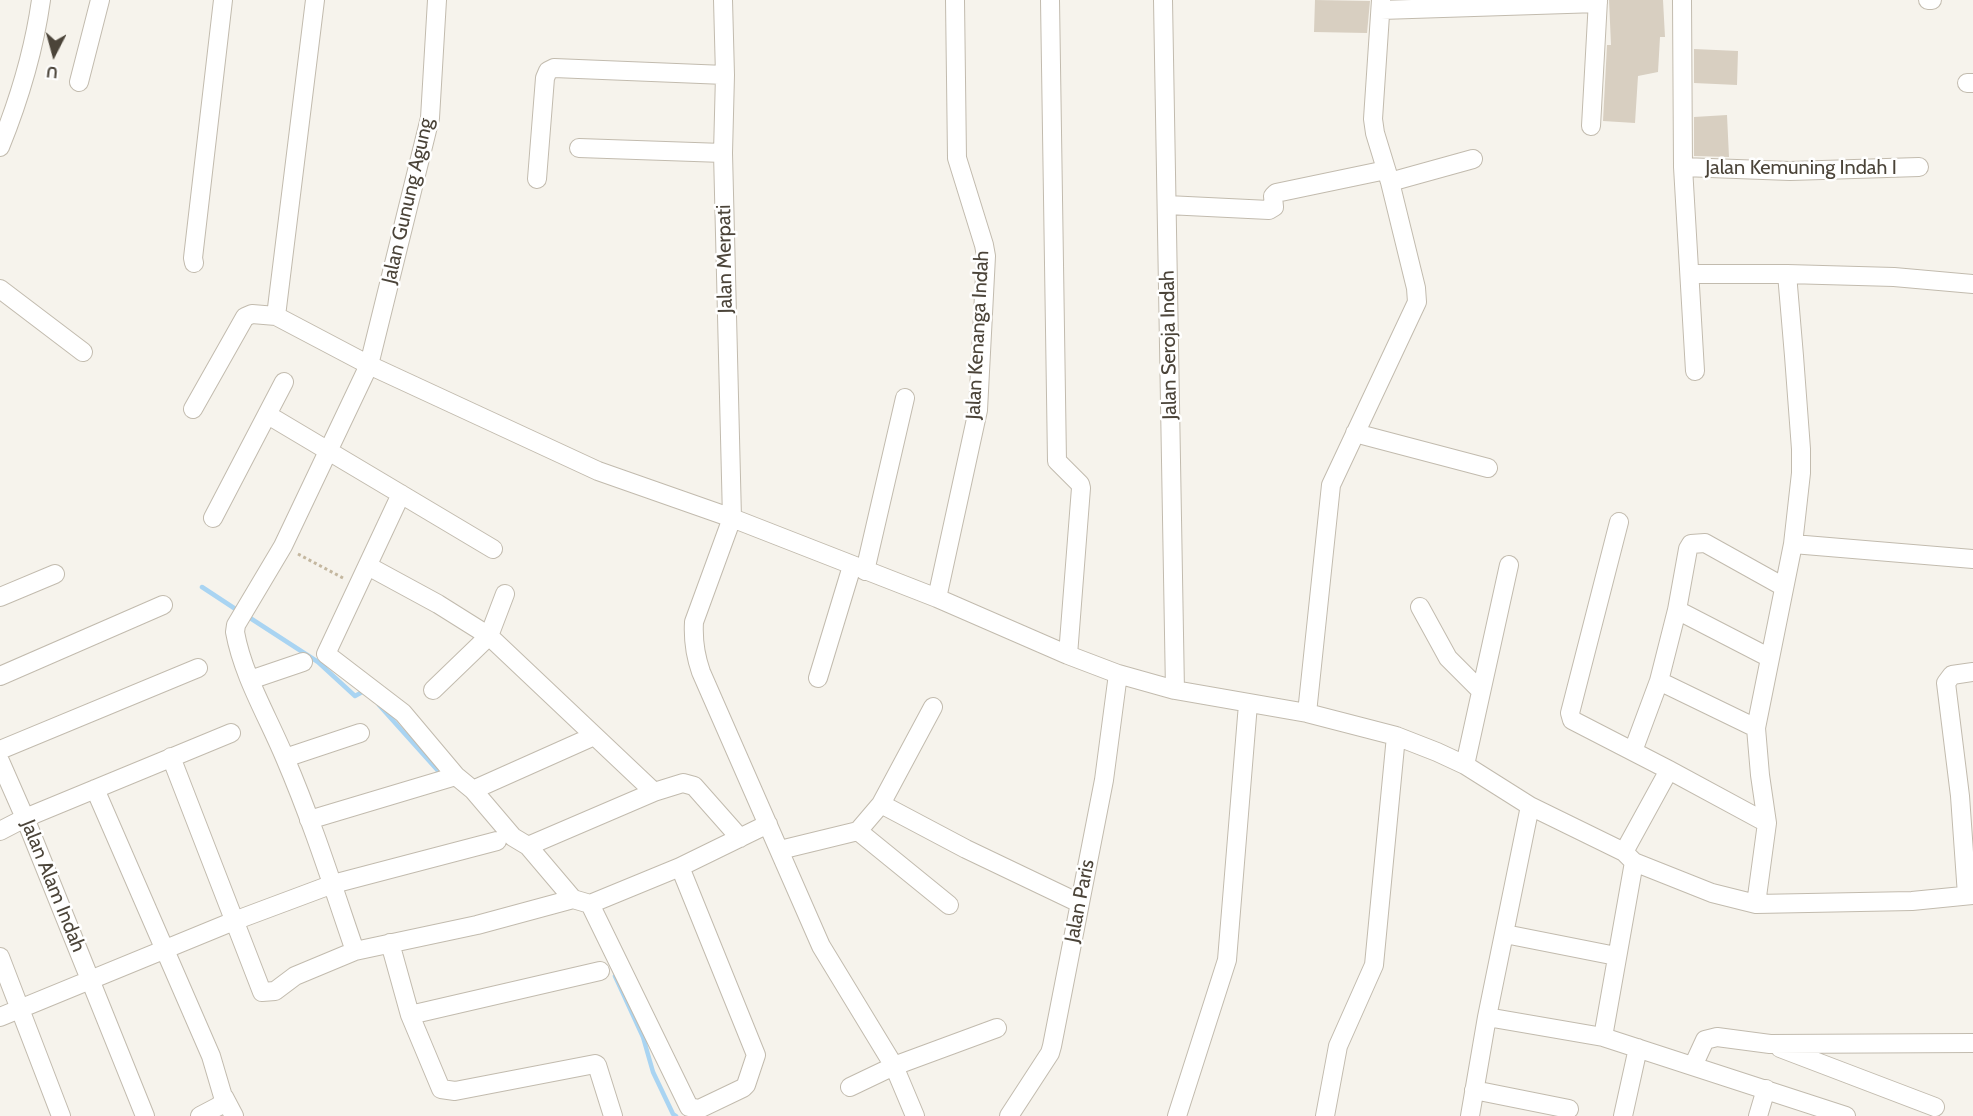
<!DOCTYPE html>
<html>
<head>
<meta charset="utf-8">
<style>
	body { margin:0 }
	#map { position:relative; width:1973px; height:1116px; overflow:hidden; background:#f6f3ec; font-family:Cabin,sans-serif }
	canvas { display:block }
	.north { position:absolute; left:24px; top:24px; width:60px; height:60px; -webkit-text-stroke:4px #fff; paint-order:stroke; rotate:186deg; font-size:16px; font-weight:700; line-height:24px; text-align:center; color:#4b4439 }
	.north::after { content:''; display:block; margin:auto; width:21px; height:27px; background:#4b4439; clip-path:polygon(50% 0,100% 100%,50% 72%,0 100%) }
</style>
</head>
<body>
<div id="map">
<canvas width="1973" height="1116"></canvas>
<div class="north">U</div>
</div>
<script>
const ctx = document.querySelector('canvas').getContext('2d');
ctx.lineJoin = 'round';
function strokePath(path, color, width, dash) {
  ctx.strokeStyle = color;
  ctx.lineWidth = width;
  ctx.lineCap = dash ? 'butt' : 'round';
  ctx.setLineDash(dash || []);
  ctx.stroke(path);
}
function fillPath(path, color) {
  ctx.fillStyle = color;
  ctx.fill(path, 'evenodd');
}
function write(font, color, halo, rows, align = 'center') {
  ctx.font = font + ' Cabin,sans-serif';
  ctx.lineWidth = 5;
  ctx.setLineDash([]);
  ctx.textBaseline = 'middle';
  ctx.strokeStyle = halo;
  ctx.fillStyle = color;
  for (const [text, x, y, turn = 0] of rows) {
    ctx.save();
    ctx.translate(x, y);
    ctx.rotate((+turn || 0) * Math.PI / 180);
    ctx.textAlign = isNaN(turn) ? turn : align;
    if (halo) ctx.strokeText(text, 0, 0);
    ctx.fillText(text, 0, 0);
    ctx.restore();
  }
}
strokePath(new Path2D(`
	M202,587l38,25
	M247,616l71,46 37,34 9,-5 2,2
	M379,705l61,68
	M615,976l28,61 10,35 20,42 3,2`), '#a9d4f2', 4.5);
fillPath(new Path2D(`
	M1315,0l55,1 -3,32 -53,-1z
	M1609,0h54l2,37h-5l-2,35 -20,4 -3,47 -32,-2 4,-76h4z
	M1694,49l44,2 -1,34 -43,-2z
	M1727,115l2,42 -35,-1v-39z`), '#d8cfc1');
const minor = new Path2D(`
	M723,0l2,75 -2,78 9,365 -38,104c-1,17 1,33 7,50l120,274 73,120 21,50
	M1050,0l7,461 23,23 1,4 -13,167
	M1163,0l12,690
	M1682,0l1,167 12,204
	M1928,0h4
	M1381,10l217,-7
	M79,82l21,-82
	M1967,83h6
	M1591,126l7,-126
	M0,147c19,-47 34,-97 41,-147
	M579,148l144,5
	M1683,167l107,4 129,-4
	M537,179l8,-101 3,-7 6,-3 171,7
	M1390,182l83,-23
	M1167,205l102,5 5,-3 -1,-11 3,-3 110,-23
	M194,263l-1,-5 30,-258
	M1690,274h97l7,82 7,93v24l-8,71 -37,184 4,47 7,48 -11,81
	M1787,274l107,3 79,7
	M0,289l83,63
	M276,316l39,-316
	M193,409l52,-92 7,-3 24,2 93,49 229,106 134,47 205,80 131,57 50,19 57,16 132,23 89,23 41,16 28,13 65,41 94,46 10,10 78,31 44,11 156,-3 61,-6
	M268,415l225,134
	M1355,433l133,35
	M401,494l-75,160 77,59 53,63 17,14 40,47 15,9 45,53
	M213,518l71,-136
	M1619,522l-49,191 2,7 97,50 98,53
	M1793,544l180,15
	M368,566l70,38 51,32 165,156 29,-9 11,3 46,52
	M865,571l40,-173
	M0,597l55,-23
	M937,598l41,-188 8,-154 -2,-11 -27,-87 -2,-158
	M1420,607l28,51 33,33
	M1677,610l93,48
	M0,676l163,-71
	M818,678l34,-112
	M250,680l53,-18
	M1659,681l97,47
	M433,690l56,-54 16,-42
	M1307,713l24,-228 86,-183 -1,-14 -26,-106 -15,-49 -2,-14 8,-119
	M0,750l198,-82
	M1633,751l26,-70 18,-71 11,-61 3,-5 14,-1 79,44
	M171,757l91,235 13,-1 20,-15 60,-25 122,-26 96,-26 17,5 90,-37 88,-43
	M285,758l75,-25
	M0,761l25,57 120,298
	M1465,765l44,-200
	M95,789l116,267 13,44 -5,6 -19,10
	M473,790l121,-54
	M881,804l85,45 113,54
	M309,820l147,-44
	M0,831l25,-13 206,-85
	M858,831l91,74
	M528,846l126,-54
	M780,850l78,-19 23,-27 52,-97
	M1624,852l45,-82
	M1967,895l-7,-99 -14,-113 6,-8 21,-3
	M590,904l99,203 10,2 44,-21 3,-3 10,-30 -76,-188
	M1505,934l111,22
	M390,943l20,72 31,74 14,2 140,-27 2,1 16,51
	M355,951c-22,-64 -43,-130 -70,-193 -17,-41 -42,-82 -50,-126l1,-7 47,-79 86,-181 61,-247 7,-118
	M0,957l61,159
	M410,1015l190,-44
	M0,1017l234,-96 99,-37 164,-43
	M1487,1017l116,20 243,79
	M1603,1037l31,-175
	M1780,1048l155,59
	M1693,1066l12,-26 12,-3 53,7 203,-1
	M850,1087l44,-21 103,-38
	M1474,1090l95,19
	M224,1097l10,19
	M1009,1116l41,-63 2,-7 52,-266 14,-106
	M1177,1116l50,-156 21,-256
	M1325,1116l13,-70 36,-81 22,-229
	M1470,1116l17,-99 43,-211
	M1623,1116l15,-68
	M1758,1116l8,-27`);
strokePath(minor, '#c2bbae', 20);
strokePath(new Path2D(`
	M298,554l45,24`), '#c4b79f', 3, [3, 3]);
strokePath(minor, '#fff', 18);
write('20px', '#4b4439', '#fff', [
	["Jalan Kemuning Indah I",1801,168],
	["Jalan Gunung Agung",408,201,-77],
	["Jalan Merpati",725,259,-91],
	["Jalan Kenanga Indah",978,335,-87],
	["Jalan Seroja Indah",1169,345,-91],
	["Jalan Alam Indah",53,886,68],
	["Jalan Paris",1080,901,-79]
]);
</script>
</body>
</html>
